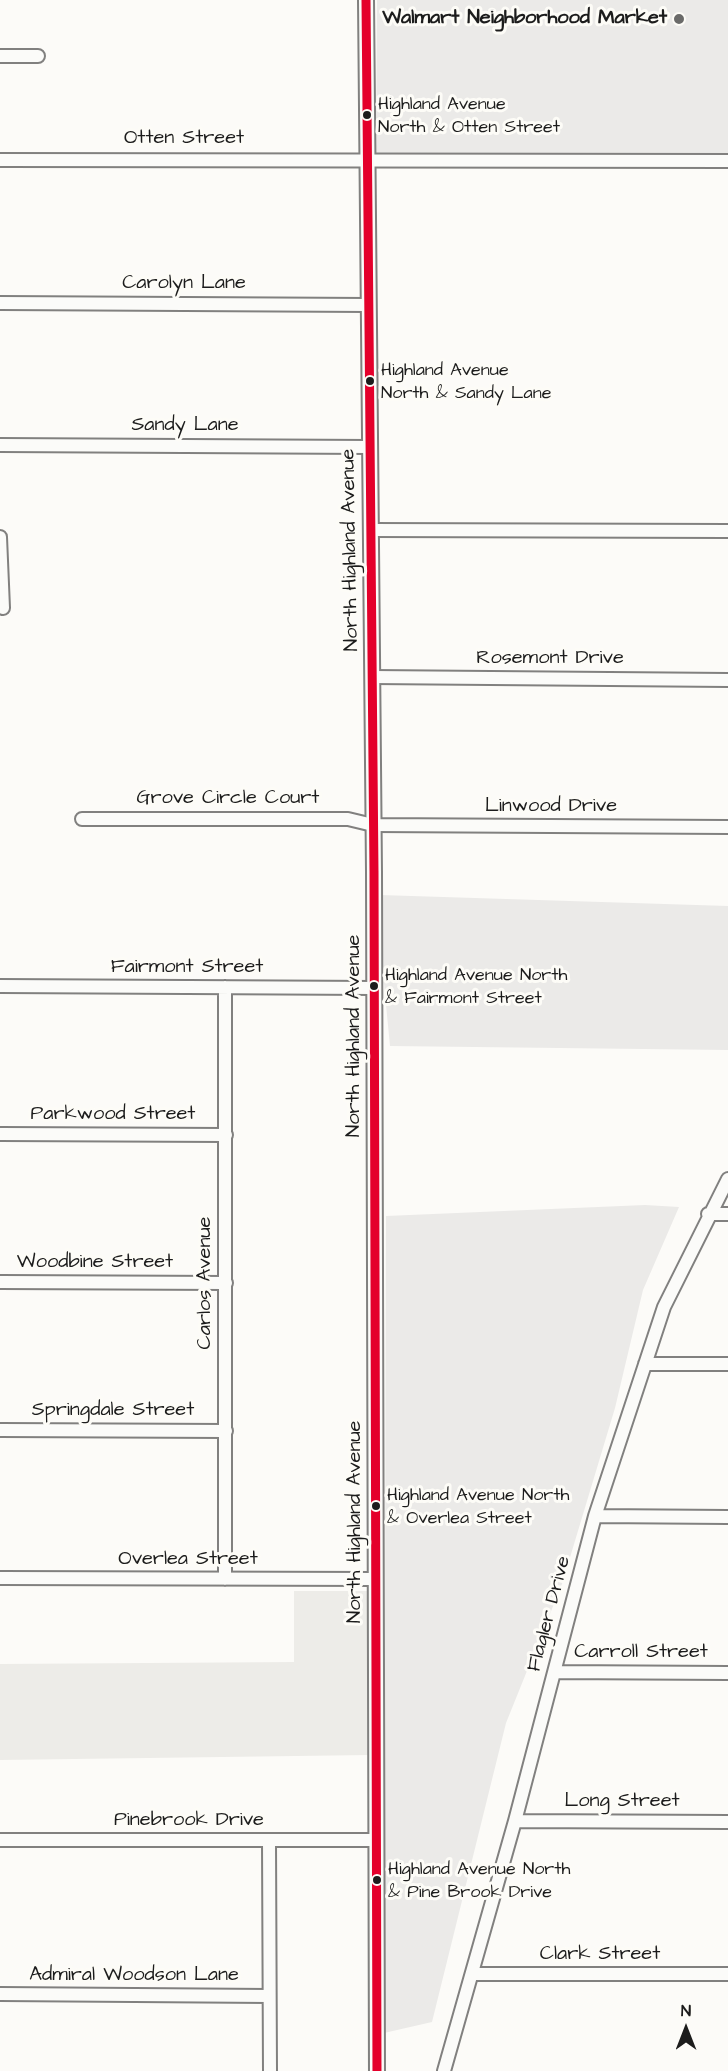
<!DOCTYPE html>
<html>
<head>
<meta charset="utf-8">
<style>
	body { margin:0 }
	#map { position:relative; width:728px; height:2071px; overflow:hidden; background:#fcfbf8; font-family:"Architects Daughter",sans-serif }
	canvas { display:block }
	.north { position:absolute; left:656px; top:1999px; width:60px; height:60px; -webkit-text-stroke:4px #fdfcf7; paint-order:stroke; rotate:0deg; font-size:16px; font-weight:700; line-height:24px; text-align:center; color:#1c1c1c }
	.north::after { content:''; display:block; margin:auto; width:21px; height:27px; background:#1c1c1c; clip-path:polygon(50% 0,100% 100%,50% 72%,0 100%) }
</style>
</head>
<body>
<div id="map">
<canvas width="728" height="2071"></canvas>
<div class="north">N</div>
</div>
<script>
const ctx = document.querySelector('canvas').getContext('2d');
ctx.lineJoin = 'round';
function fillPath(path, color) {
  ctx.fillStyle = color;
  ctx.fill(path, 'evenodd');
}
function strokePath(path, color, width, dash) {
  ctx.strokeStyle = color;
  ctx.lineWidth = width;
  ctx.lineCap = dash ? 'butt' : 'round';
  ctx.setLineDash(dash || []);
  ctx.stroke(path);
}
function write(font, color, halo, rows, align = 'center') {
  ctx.font = font + ' "Architects Daughter",sans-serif';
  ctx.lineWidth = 6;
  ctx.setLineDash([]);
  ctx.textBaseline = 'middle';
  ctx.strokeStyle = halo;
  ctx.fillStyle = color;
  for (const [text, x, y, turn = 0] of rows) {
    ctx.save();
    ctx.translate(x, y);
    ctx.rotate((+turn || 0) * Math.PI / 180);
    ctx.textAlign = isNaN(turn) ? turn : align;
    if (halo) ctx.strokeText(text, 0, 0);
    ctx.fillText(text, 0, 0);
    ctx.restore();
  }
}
fillPath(new Path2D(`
	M377,0h351v154l-352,-1z
	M380,895l348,11v144l-338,-4 -10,-103z
	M645,1205l34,2 -36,83 -28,118 -53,176 -56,139 -74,299 -48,11 2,-817z`), '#ebeae8');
fillPath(new Path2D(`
	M294,1591h75l1,164 -370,5v-96l294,-2z`), '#edece8');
const minor = new Path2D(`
	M0,56h38
	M0,160l728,1
	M0,303l369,2
	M0,445l370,2
	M370,530l358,1
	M0,537l3,71
	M372,677l356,3
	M82,819h266l25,6 355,2
	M0,986l374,2
	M225,987v592
	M0,1134l226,1
	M708,1214h20
	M0,1282l226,1
	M645,1364h83
	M0,1430l226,1
	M595,1516l133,1
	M0,1578l376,1
	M555,1672l173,1
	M515,1821l213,1
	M0,1840h377
	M269,1841l1,230
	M472,1974h256
	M0,1994l269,2
	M444,2071l71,-250 80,-305 69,-209 64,-128`);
const tertiary = new Path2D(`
	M366,0l8,871 3,1200`);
strokePath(minor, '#81807f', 16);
strokePath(tertiary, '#81807f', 18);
strokePath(minor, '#fbfbf9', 12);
strokePath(tertiary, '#fbfbf9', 14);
strokePath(new Path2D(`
	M366,0l8,871 3,1200`), '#e4002b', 9);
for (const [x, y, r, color] of [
	[679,19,6,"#6a6a69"],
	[367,115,5,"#1c1c1c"],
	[370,381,5,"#1c1c1c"],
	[374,986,5,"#1c1c1c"],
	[376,1506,5,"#1c1c1c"],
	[377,1880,5,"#1c1c1c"]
]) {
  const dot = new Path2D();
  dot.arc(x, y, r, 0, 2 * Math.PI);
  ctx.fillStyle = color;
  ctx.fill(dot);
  strokePath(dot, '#fdfcf7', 2);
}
write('18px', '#1c1c1c', '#fdfcf7', [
	["Highland Avenue",378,105],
	["North & Otten Street",378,128],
	["Highland Avenue",381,371],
	["North & Sandy Lane",381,394],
	["Highland Avenue North",385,976],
	["& Fairmont Street",385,999],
	["Highland Avenue North",387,1496],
	["& Overlea Street",387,1519],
	["Highland Avenue North",388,1870],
	["& Pine Brook Drive",388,1893]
], 'left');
write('bold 20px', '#1c1c1c', '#fdfcf7', [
	["Walmart Neighborhood Market",667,19]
], 'right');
write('20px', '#1c1c1c', '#fdfcf7', [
	["Otten Street",184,139],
	["Carolyn Lane",184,284],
	["Sandy Lane",185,426],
	["North Highland Avenue",351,550,-91],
	["Rosemont Drive",550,659],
	["Grove Circle Court",228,799],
	["Linwood Drive",551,807],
	["Fairmont Street",187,968],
	["North Highland Avenue",355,1036,-90],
	["Parkwood Street",113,1115],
	["Woodbine Street",95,1263],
	["Carlos Avenue",206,1283,-90],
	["Springdale Street",113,1411],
	["North Highland Avenue",356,1522,-90],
	["Overlea Street",188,1560],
	["Flagler Drive",550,1614,-75],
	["Carroll Street",641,1653],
	["Long Street",622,1802],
	["Pinebrook Drive",189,1821],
	["Clark Street",600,1955],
	["Admiral Woodson Lane",134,1976]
]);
</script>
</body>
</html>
